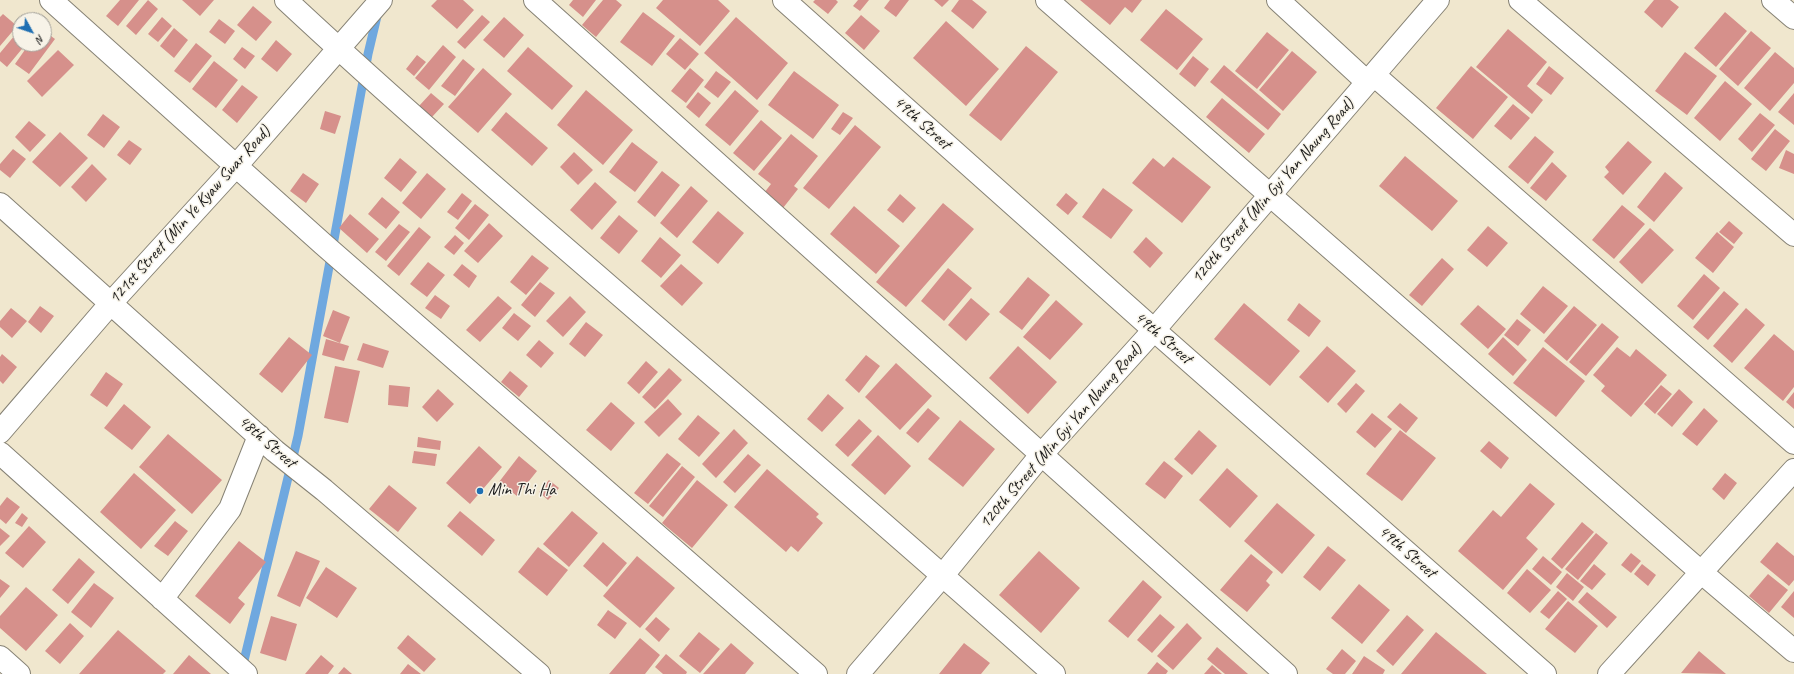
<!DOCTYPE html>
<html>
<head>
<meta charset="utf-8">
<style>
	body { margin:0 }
	#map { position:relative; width:1794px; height:674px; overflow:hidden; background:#f0e7ce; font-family:Caveat,sans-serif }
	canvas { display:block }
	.north { position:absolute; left:12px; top:12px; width:40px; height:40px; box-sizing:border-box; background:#f7f3e8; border:1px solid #9f9d96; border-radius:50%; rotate:130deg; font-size:11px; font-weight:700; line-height:16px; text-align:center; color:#1c1c1c }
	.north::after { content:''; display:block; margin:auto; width:14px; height:18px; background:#1f6fb2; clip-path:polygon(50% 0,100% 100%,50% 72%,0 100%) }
</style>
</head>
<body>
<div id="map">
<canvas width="1794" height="674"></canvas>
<div class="north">N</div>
</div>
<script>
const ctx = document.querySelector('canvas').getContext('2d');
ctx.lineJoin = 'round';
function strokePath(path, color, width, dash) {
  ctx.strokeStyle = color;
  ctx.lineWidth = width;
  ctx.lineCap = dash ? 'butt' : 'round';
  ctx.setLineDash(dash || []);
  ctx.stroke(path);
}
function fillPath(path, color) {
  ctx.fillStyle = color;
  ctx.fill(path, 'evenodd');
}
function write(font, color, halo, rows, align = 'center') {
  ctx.font = font + ' Caveat,sans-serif';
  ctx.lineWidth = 3;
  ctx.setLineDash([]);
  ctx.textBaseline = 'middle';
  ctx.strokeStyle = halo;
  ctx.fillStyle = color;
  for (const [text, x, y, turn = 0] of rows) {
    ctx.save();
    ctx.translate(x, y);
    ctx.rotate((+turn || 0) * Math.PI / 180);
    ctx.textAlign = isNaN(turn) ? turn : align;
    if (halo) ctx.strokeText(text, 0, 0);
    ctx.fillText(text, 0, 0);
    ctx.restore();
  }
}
strokePath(new Path2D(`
	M242,669l56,-233 70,-382 10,-42`), '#6fa8df', 9);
fillPath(new Path2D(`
	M120,0h19l-21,26 -12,-10z
	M148,0l10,9 -22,26 -10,-9z
	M182,0h32l-14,16z
	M437,0h26l11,10 -17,19 -26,-23z
	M573,0h23l-13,17 -14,-12z
	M603,0h13l6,5 -26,32 -14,-12z
	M663,0h55l12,11 -30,35 -44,-38z
	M815,0h21l2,2 -10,12 -15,-12z
	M858,0h11l-9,11 -7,-5z
	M890,0h19l-13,17 -12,-9z
	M934,0h15l-7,7z
	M959,0h13l15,12 -14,17 -22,-18z
	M1080,0h62l-10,13 -7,-6 -15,18z
	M1654,0h16l9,7 -17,21 -18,-16z
	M253,6l19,16 -16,19 -19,-16z
	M1166,9l37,30 -26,31 -37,-30z
	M643,12l32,24 -23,30 -32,-24z
	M1725,12l22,19 -31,36 -22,-19z
	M3,14l14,12 -17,20v-29z
	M482,15l8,7 -25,27 -8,-7z
	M861,15l19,16 -16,19 -19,-17z
	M162,17l10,9 -14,16 -10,-8z
	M504,17l20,18 -20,23 -21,-18z
	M736,17l52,46 -31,37 -53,-47z
	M219,19l16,12 -10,13 -16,-12z
	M946,21l53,48 -33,37 -53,-48z
	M174,28l14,12 -14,18 -14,-12z
	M20,29v15h6l-19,23 -7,-6v-8z
	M1508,29l39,33 -20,24 16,14 -11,14 -56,-47z
	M44,31l11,8 -26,35 -14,-10 14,-20h15z
	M1751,31l20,17 -33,38 -19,-17z
	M1267,32l22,18 -32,39 -22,-18z
	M680,38l19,16 -14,16 -19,-16z
	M276,40l16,14 -15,18 -16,-13z
	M196,43l16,13 -22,27 -16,-12z
	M443,45l13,12 -27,33 -14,-12z
	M1026,46l32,26 -57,69 -32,-26z
	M242,47l13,9 -10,13 -12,-10z
	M528,47l45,39 -21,24 -45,-39z
	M58,50l16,15 -32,32 -15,-16z
	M1292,51l25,21 -34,39 -24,-21z
	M1685,52l32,24 -30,39 -32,-24z
	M1775,52l19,16v15l-24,28 -26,-23z
	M417,55l9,7 -12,14 -8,-7z
	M1193,56l16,13 -14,18 -16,-13z
	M463,59l12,10 -20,27 -14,-10z
	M214,61l24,19 -22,28 -24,-19z
	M1224,65l57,49 -13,16 -58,-48z
	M1471,66l37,31 -35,42 -37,-31z
	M1549,66l15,12 -13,17 -15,-11z
	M483,68l29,26 -34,39 -30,-26z
	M690,68l14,12 -18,23 -15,-12z
	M716,71l15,11 -13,16 -14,-11z
	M794,71l45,34 -26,34 -45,-34z
	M1725,81l27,23 -32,37 -26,-23z
	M242,85l16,12 -21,26 -15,-13z
	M586,90l47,40 -30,35 -46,-40z
	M735,90l24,21 -29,35 -25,-21z
	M698,92l13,11 -12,15 -13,-11z
	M431,93l13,11 -12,13 -13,-11z
	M1794,93v32l-16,-13z
	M1222,98l43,36 -16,19 -43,-36z
	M1513,104l17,14 -19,22 -17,-14z
	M325,111l16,5 -6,18 -15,-5z
	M506,112l42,36 -16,18 -41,-36z
	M843,112l10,6 -13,17 -9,-6z
	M1760,113l15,12 -23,27 -14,-13z
	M103,114l17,13 -16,21 -17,-13z
	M761,120l21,18 -28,33 -21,-18z
	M29,121l17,14 -16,17 -15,-15z
	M855,125l26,22 -52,62 -26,-21z
	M1775,129l15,12 -24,30 -15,-12z
	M60,132l28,26 -28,29 -28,-25z
	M791,134l27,22 -24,30 4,3 -15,19 -19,-15 7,-9 -13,-10z
	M1535,136l19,16 -26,32 -20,-17z
	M129,140l13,9 -12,16 -13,-10z
	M1628,141l24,21 -29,33 -19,-18 5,-5 -4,-5z
	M632,142l26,20 -23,30 -26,-20z
	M13,149l13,10 -16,19 -10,-8v-6z
	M1786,150l8,4v20l-15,-6z
	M574,152l19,18 -15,15 -18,-18z
	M1405,156l53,45 -26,30 -53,-45z
	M1173,157l38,30 -29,36 -50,-40 21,-25 11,9z
	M400,158l17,14 -16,20 -17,-14z
	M1552,162l15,14 -21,25 -16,-13z
	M92,164l15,15 -21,23 -15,-15z
	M662,171l18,14 -25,32 -18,-15z
	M1665,172l18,16 -29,34 -17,-15z
	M303,173l16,11 -13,19 -16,-12z
	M427,173l19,16 -25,30 -19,-16z
	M595,182l22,20 -25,28 -22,-20z
	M691,186l17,15 -31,37 -17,-15z
	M1103,188l30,22 -22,29 -29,-22z
	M462,193l10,8 -14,19 -11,-8z
	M1066,193l12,10 -10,12 -12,-10z
	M900,194l16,14 -13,15 -16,-13z
	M382,197l18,15 -14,17 -18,-15z
	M943,203l31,26 -68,78 -30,-25z
	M475,204l14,11 -20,25 -14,-12z
	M1622,205l23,19 -31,35 -22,-19z
	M854,206l46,40 -24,28 -46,-40z
	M718,211l26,22 -26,31 -26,-22z
	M350,214l29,25 -12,14 -28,-25z
	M619,215l19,16 -19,23 -19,-16z
	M1729,221l14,12 -9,11 -15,-12z
	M489,223l14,13 -25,27 -14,-12z
	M399,224l11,8 -24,29 -11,-9z
	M1488,226l20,17 -21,24 -20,-17z
	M419,227l12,10 -32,39 -12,-10z
	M1650,228l24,22 -32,34 -23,-22z
	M1717,232l17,15 -21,26 -18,-15z
	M455,235l9,8 -10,12 -10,-8z
	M660,237l21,18 -20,23 -20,-17z
	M1146,237l17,16 -13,15 -17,-16z
	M532,255l17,13 -23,27 -16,-13z
	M1442,258l12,11 -32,37 -13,-11z
	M428,262l17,13 -18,22 -17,-13z
	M462,264l15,12 -8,12 -16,-13z
	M681,264l22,19 -21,23 -22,-20z
	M948,268l24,20 -28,33 -23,-20z
	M1704,274l16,14 -27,32 -16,-14z
	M1028,277l22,18 -28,35 -23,-18z
	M540,282l15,11 -20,24 -14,-12z
	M1543,286l25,20 -24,28 -24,-20z
	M1724,291l15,13 -31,36 -15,-13z
	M435,295l15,11 -9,13 -16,-11z
	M498,296l14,12 -32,34 -14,-12z
	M570,296l16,16 -23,25 -17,-16z
	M971,298l19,16 -24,27 -18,-16z
	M1056,300l27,24 -33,36 -27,-23z
	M1244,303l56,48 -30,35 -56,-47z
	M1299,303l22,18 -12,16 -22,-17z
	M1478,305l28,24 -18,20 -28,-25z
	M40,306l14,10 -13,17 -13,-11z
	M1574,306l23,19 -30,36 -23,-20z
	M11,308l16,13 -15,17 -12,-11v-6z
	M1746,308l19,17 -33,38 -19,-17z
	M333,310l17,7 -10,26 -17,-7z
	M514,313l17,13 -13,15 -16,-13z
	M1517,319l14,11 -13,16 -14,-11z
	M586,322l17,13 -18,22 -16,-13z
	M1602,323l17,14 -33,39 -17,-14z
	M1774,334l20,17v36l-11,14 -39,-33z
	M289,337l23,18 -30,38 -23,-19z
	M1503,337l24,23 -14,16 -25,-22z
	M326,339l23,7 -5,15 -22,-6z
	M539,340l15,13 -13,15 -15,-13z
	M363,343l26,8 -6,17 -26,-8z
	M1018,346l39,36 -29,32 -39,-36z
	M1327,346l29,25 -28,32 -29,-26z
	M1543,347l42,34 -29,36 -43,-34z
	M1617,347l13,10 6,-8 31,26 -36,42 -30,-26 4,-5 -12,-11z
	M2,354l15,13 -14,17 -3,-3v-24z
	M866,355l14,11 -21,27 -14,-13z
	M646,361l12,11 -19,22 -12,-11z
	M896,363l36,33 -32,34 -35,-33z
	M335,366l25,5 -12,52 -24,-5z
	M669,368l13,12 -27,29 -13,-12z
	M510,371l18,15 -9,11 -18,-15z
	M106,372l17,12 -16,23 -17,-12z
	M1356,383l9,8 -19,22 -9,-9z
	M389,385l21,2 -2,20 -20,-2z
	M1661,385l11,9 -17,20 -11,-10z
	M438,389l16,15 -17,18 -15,-15z
	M1679,389l14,13 -21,25 -15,-13z
	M1794,392v17l-8,-7z
	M828,394l16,14 -22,24 -15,-13z
	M668,399l14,15 -23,23 -15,-15z
	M611,402l24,21 -24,28 -25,-21z
	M1400,403l18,15 -12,15 -19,-16z
	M124,404l27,23 -19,23 -28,-22z
	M928,408l12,10 -22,25 -12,-10z
	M1704,408l14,13 -21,25 -15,-12z
	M1372,413l20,16 -17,19 -19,-16z
	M698,415l22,18 -21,24 -21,-18z
	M859,419l13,12 -24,26 -13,-12z
	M960,420l35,29 -32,38 -35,-28z
	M734,429l14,14 -32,35 -14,-14z
	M1199,430l18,16 -25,29 -18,-16z
	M1400,430l36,28 -34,43 -36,-27z
	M168,434l54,46 -30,34 -53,-47z
	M878,435l33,31 -26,29 -34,-30z
	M418,437l23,4 -1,9 -23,-3z
	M1489,441l20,17 -8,11 -21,-18z
	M479,446l23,21 -32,37 -24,-21z
	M414,451l23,3 -2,12 -23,-3z
	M667,453l14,11 -33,40 -14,-11z
	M748,454l13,11 -26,28 -12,-11z
	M519,456l18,15 -20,25 -18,-14z
	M1164,461l19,15 -18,23 -20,-15z
	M682,466l13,11 -32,40 -14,-11z
	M1227,468l31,28 -28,32 -31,-28z
	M767,469l52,45 -3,3 7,6 -25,29 -7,-6 -5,6 -52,-45z
	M134,473l42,37 -35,39 -41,-37z
	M1725,473l12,10 -13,17 -12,-11z
	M549,480l10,8 -11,12 -9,-8z
	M697,480l31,25 -36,43 -30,-25z
	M1530,483l25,21 -29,34 12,11 -35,41 -45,-39 35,-41 8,7z
	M389,485l28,23 -19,24 -29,-23z
	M7,497l13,10 -14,17 -6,-5v-13z
	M1277,503l38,32 -33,39 -38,-33z
	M460,511l35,29 -13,16 -35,-30z
	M572,511l26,22 -29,34 -26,-23z
	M22,513l6,5 -6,9 -7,-4z
	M175,521l13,10 -20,25 -14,-10z
	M1582,522l12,10 -32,37 -11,-10z
	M29,526l17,16 -23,26 -18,-15z
	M0,528l10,8 -10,10z
	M1596,533l12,10 -30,37 -13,-11z
	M239,541l27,21 -28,36 7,6 -15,20 -35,-28z
	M603,542l24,21 -20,24 -24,-21z
	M1777,542l17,14v24l-5,6 -29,-24z
	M1328,546l18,14 -26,31 -17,-14z
	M538,547l30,23 -21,26 -29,-24z
	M296,551l24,10 -20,46 -23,-11z
	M1039,551l41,37 -39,45 -42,-38z
	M1631,553l10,8 -10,12 -10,-8z
	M1251,554l22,18 -7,9 4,4 -23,27 -27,-22z
	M637,556l38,32 -35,40 -37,-32z
	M1543,556l19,16 -11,13 -19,-16z
	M79,558l16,14 -27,32 -16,-14z
	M1594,564l12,10 -14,16 -12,-9z
	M1642,564l14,11 -8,11 -14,-12z
	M326,567l31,21 -20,30 -31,-20z
	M1527,569l24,21 -21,23 -23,-20z
	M1567,573l17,14 -11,14 -17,-14z
	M1768,574l20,16 -19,23 -20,-17z
	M0,579l10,7 -10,12z
	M1143,580l19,17 -34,41 -20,-17z
	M94,583l20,15 -23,30 -20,-16z
	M1359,584l31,26 -28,34 -31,-26z
	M26,587l32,28 -32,36 -26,-23v-12z
	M1558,591l9,8 -18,20 -9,-7z
	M1794,591v27l-13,-11z
	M1587,592l30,25 -10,11 -29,-26z
	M1568,601l30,25 -23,27 -30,-24z
	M608,610l19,13 -12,16 -18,-14z
	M1160,614l15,13 -23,26 -15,-13z
	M1407,615l17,15 -31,36 -17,-15z
	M271,616l26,8 -11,37 -26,-8z
	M656,617l14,12 -11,13 -14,-13z
	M70,623l14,13 -24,28 -15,-13z
	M1187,623l15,15 -29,32 -16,-14z
	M118,630l48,41 -3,3h-84z
	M699,632l21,17 -20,24 -21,-17z
	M1436,632l51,42h-86z
	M408,635l28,24 -12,13 -27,-24z
	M640,638l20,17 -15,19h-36z
	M731,643l23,20 -9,11h-42z
	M964,643l26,20 -9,11h-42z
	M1217,647l31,27h-23l-18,-15z
	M1342,649l14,12 -11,13h-12l-7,-5z
	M1699,651l27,23 -45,-1z
	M666,654l21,18 -1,2h-23l-8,-7z
	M189,655l22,19h-38z
	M321,655l13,11 -6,8h-23z
	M1364,656l21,14 -2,4h-31z
	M1157,662l11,9 -2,3h-19z
	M408,664l13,10h-21z
	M1212,665l10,9h-18z
	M344,667l8,7h-14z`), '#d6908b');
const street = new Path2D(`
	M51,0l272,244 493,430
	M286,0c105,98 214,192 323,286 149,129 298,257 445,388
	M535,0l751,674
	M784,0l370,330
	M1047,0l655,573 92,78
	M1278,0l89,82
	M1520,0l274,235
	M1773,0l21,18
	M1374,75l420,368
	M0,204l275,247 49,39 215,184
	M0,432l111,-129 125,-137 145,-166
	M0,453l246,221
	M162,599l68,-90 29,-73
	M0,657l19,17
	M1609,674l185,-204`);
const secondary = new Path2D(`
	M1154,330l391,344
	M858,674l85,-99 98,-120 113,-125 284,-330`);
strokePath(street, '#868275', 24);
strokePath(secondary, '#868275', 24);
strokePath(street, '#fff', 22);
strokePath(secondary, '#fff', 22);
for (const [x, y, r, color] of [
	[480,491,4,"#1f6fb2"]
]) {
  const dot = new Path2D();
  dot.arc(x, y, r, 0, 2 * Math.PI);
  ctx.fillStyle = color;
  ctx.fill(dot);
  strokePath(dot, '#f7f3e8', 1.5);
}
write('17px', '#1c1c1c', '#f7f3e8', [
	["49th Street",922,123,42],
	["120th Street (Min Gyi Yan Naung Road)",1273,191,-49],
	["121st Street (Min Ye Kyaw Swar Road)",190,215,-48],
	["49th Street",1163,338,41],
	["120th Street (Min Gyi Yan Naung Road)",1061,436,-49],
	["48th Street",267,442,41],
	["49th Street",1407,552,41]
]);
write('17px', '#1c1c1c', '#f7f3e8', [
	["Min Thi Ha",488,491]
], 'left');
</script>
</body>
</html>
